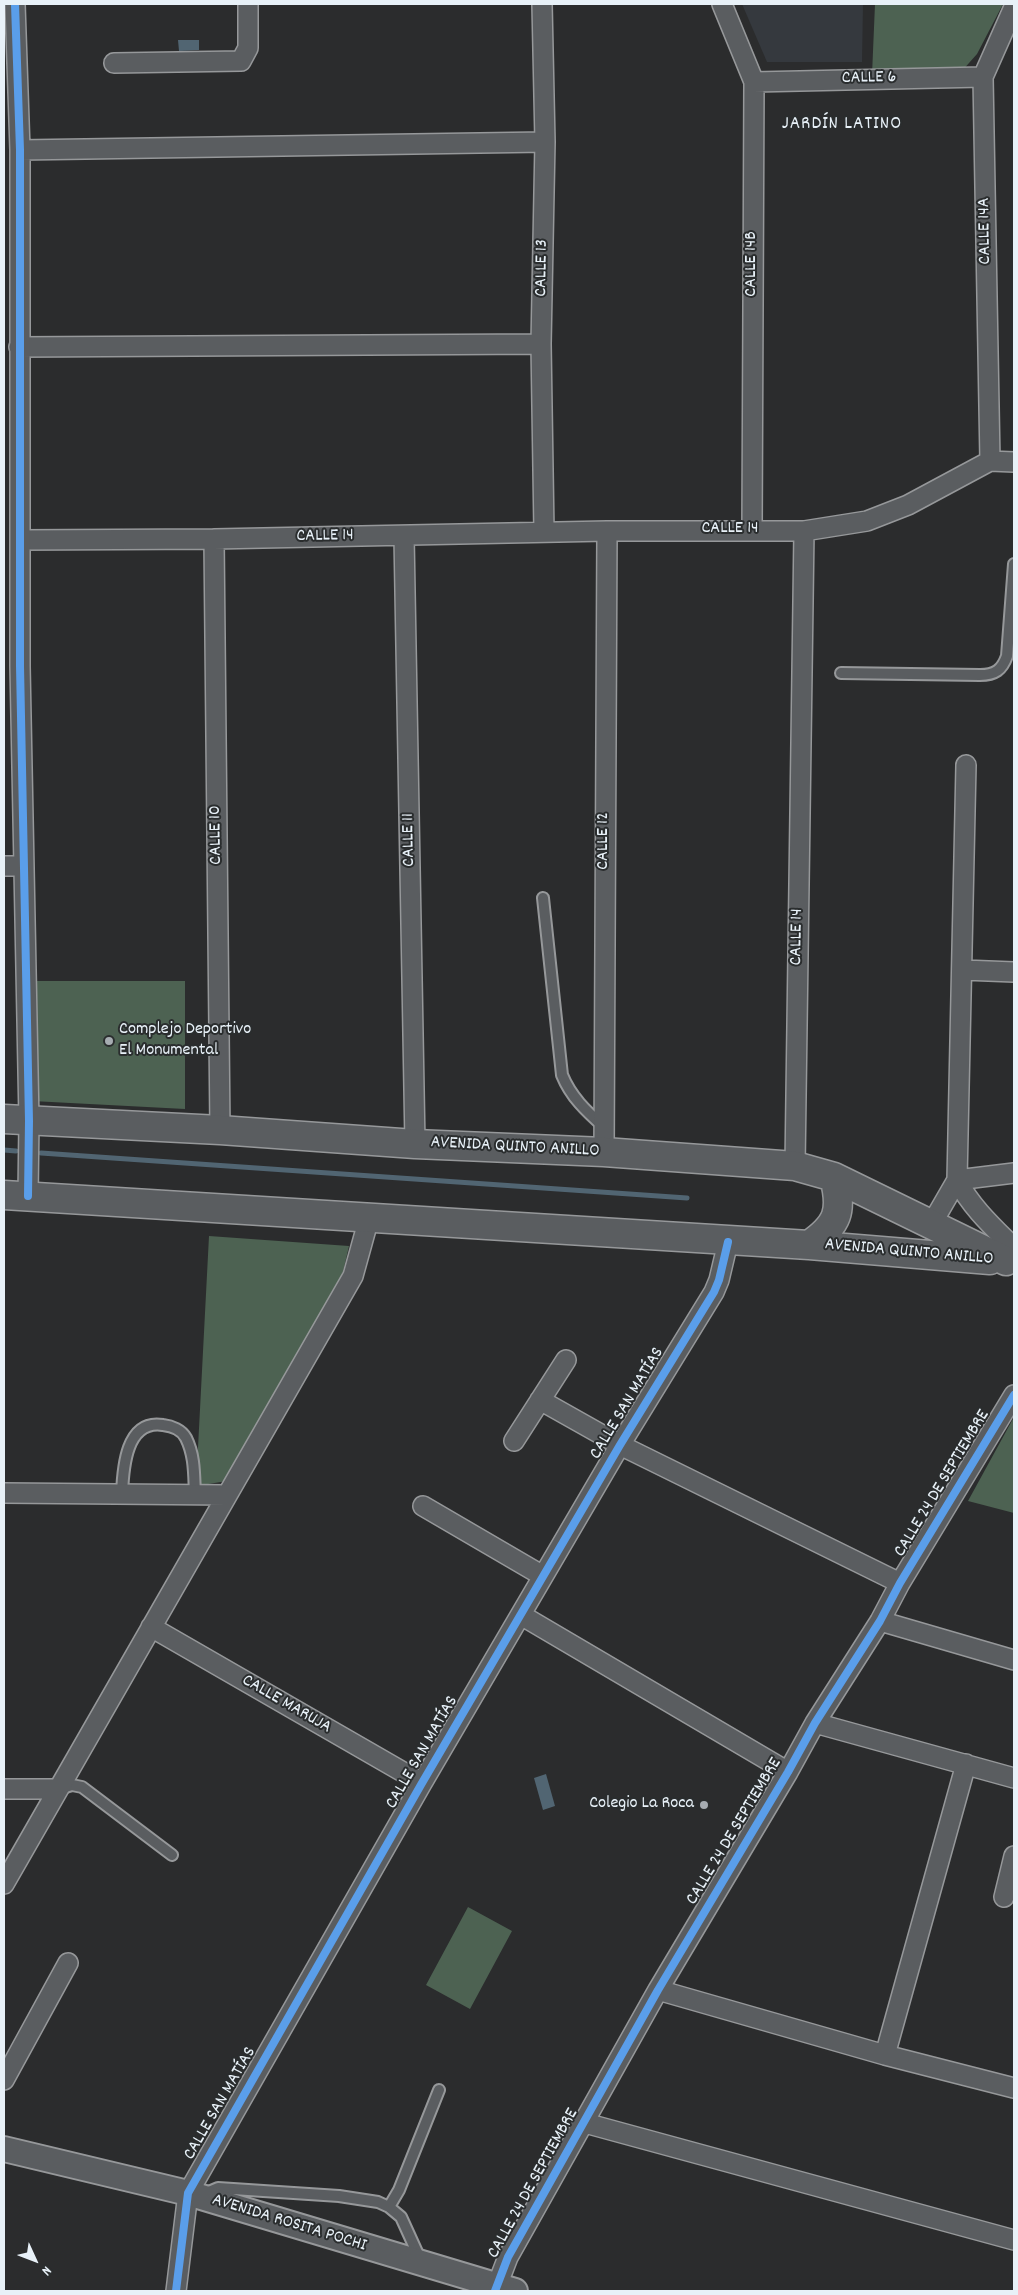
<!DOCTYPE html>
<html>
<head>
<meta charset="utf-8">
<style>
	body { margin:0 }
	#map { position:relative; width:1018px; height:2295px; overflow:hidden; background:#2b2c2d; font-family:Dekko,sans-serif }
	canvas { display:block }
	.frame { position:absolute; inset:0; border:5px solid #e8f1f8; pointer-events:none }
	.north { position:absolute; left:10px; top:2235px; width:50px; height:50px; -webkit-text-stroke:4px #2a2d2e; paint-order:stroke; rotate:133deg; font-size:14px; font-weight:700; line-height:20px; text-align:center; color:#e8f1f8 }
	.north::after { content:''; display:block; margin:auto; width:18px; height:22px; background:#e8f1f8; clip-path:polygon(50% 0,100% 100%,50% 72%,0 100%) }
</style>
</head>
<body>
<div id="map">
<canvas width="1018" height="2295"></canvas>
<div class="frame"></div>
<div class="north">N</div>
</div>
<script>
const ctx = document.querySelector('canvas').getContext('2d');
ctx.lineJoin = 'round';
function fillPath(path, color) {
  ctx.fillStyle = color;
  ctx.fill(path, 'evenodd');
}
function strokePath(path, color, width, dash) {
  ctx.strokeStyle = color;
  ctx.lineWidth = width;
  ctx.lineCap = dash ? 'butt' : 'round';
  ctx.setLineDash(dash || []);
  ctx.stroke(path);
}
function write(font, color, halo, rows, align = 'center') {
  ctx.font = font + ' Dekko,sans-serif';
  ctx.lineWidth = 4;
  ctx.setLineDash([]);
  ctx.textBaseline = 'middle';
  ctx.strokeStyle = halo;
  ctx.fillStyle = color;
  for (const [text, x, y, turn = 0] of rows) {
    ctx.save();
    ctx.translate(x, y);
    ctx.rotate((+turn || 0) * Math.PI / 180);
    ctx.textAlign = isNaN(turn) ? turn : align;
    if (halo) ctx.strokeText(text, 0, 0);
    ctx.fillText(text, 0, 0);
    ctx.restore();
  }
}
fillPath(new Path2D(`
	M742,4h121l-1,58h-95z`), '#35393e');
fillPath(new Path2D(`
	M875,4h128l-26,50 -16,18 -89,3z
	M34,981h151v128l-153,-8z
	M209,1236l140,10 -11,47 -111,188 -31,5z
	M1014,1417v96l-46,-12z
	M468,1907l44,24 -42,78 -44,-24z`), '#4d6252');
fillPath(new Path2D(`
	M178,40h21v10l-20,1z
	M546,1774l9,32 -12,4 -9,-32z`), '#516572');
strokePath(new Path2D(`
	M4,1150l12,1
	M41,1153l646,45`), '#516572', 5);
const service = new Path2D(`
	M841,673l139,2c15,0 22,-5 27,-19l7,-92
	M543,898l19,177c9,22 24,36 42,52
	M122,1494c1,-26 4,-75 41,-69 9,1 19,5 23,13 9,18 8,37 9,57
	M59,1789l13,-4 10,2 90,68
	M204,2194l14,-6 121,8 39,6 11,5 12,10 20,44
	M389,2207l10,-17 40,-100`);
const minor = new Path2D(`
	M15,4l5,146v516l9,455 -1,75
	M542,4l3,138 -4,202 3,188
	M722,4l32,78 -2,448
	M114,63l127,-2 7,-13v-44
	M754,82l229,-5
	M20,150l525,-8
	M19,347l522,-3
	M990,461l-7,-384 31,-70
	M404,536l11,608
	M214,539l6,591
	M21,540l193,-1 393,-8h197l63,-10 41,-16 82,-44 24,1
	M966,765l-9,415c14,27 36,47 57,68
	M4,866h19
	M963,970l51,2
	M604,1152l3,-621
	M795,1166l9,-635
	M931,1225l26,-45 57,-7
	M540,1400l80,45 280,138
	M514,1441l52,-81
	M4,1493l223,2
	M423,1506l120,70
	M521,1615l267,157
	M880,1621l134,39
	M151,1627l271,156
	M815,1723l199,55
	M4,1789h53
	M4,1884l349,-608 16,-58
	M1004,1897l10,-41
	M658,1990l227,65 129,33
	M885,2055l81,-291
	M4,2080l64,-117
	M585,2123l429,117
	M176,2291l12,-98 234,-410 198,-338 94,-153 5,-12 9,-38
	M495,2291l13,-34 150,-267 130,-218 27,-49 65,-102 20,-38 114,-188`);
const tertiary = new Path2D(`
	M4,2149l184,44 327,98`);
const secondary = new Path2D(`
	M4,1119l216,11 195,14 189,8 191,14 39,11 172,84
	M4,1195l805,50 181,15
	M809,1245c29,-20 34,-34 25,-68`);
strokePath(service, '#96989a', 14);
strokePath(minor, '#96989a', 22);
strokePath(tertiary, '#96989a', 28);
strokePath(secondary, '#96989a', 31);
strokePath(service, '#5a5d60', 10);
strokePath(minor, '#5a5d60', 19);
strokePath(tertiary, '#5a5d60', 24);
strokePath(secondary, '#5a5d60', 28);
strokePath(new Path2D(`
	M15,4l5,146v516l9,455 -1,75
	M176,2291l12,-98 234,-410 198,-338 94,-153 5,-12 9,-38
	M495,2291l13,-34 150,-267 130,-218 27,-49 65,-102 20,-38 114,-188`), '#5a9eea', 8);
for (const [x, y, r, color] of [
	[109,1041,5,"#a6acb1"],
	[704,1805,5,"#a6acb1"]
]) {
  const dot = new Path2D();
  dot.arc(x, y, r, 0, 2 * Math.PI);
  ctx.fillStyle = color;
  ctx.fill(dot);
  strokePath(dot, '#2a2d2e', 2);
}
write('18px', '#e8f1f8', '#2a2d2e', [
	["CALLE 6",869,79,-1],
	["CALLE 14A",986,231,-91],
	["CALLE 14B",753,264,-90],
	["CALLE 13",543,268,-89],
	["CALLE 14",730,530],
	["CALLE 14",325,537,-1],
	["CALLE 10",217,835,-91],
	["CALLE 11",410,840,-91],
	["CALLE 12",605,841,-90],
	["CALLE 14",798,937,-89],
	["AVENIDA QUINTO ANILLO",515,1148,3],
	["AVENIDA QUINTO ANILLO",909,1253,5],
	["CALLE SAN MATÍAS",628,1404,-59],
	["CALLE 24 DE SEPTIEMBRE",943,1484,-59],
	["CALLE MARUJA",286,1705,30],
	["CALLE SAN MATÍAS",423,1753,-60],
	["CALLE 24 DE SEPTIEMBRE",735,1832,-59],
	["CALLE SAN MATÍAS",221,2104,-60],
	["CALLE 24 DE SEPTIEMBRE",534,2184,-61],
	["AVENIDA ROSITA POCHI",289,2224,17]
]);
write('18px', '#e8f1f8', '#2a2d2e', [
	["Complejo Deportivo",119,1031],
	["El Monumental",119,1052],
	["Colegio La Roca",694,1805,"right"]
], 'left');
ctx.letterSpacing = '1px';
write('19px', '#e8f1f8', '#2a2d2e', [
	["JARDÍN LATINO",842,125]
]);
ctx.letterSpacing = '0px';
</script>
</body>
</html>
